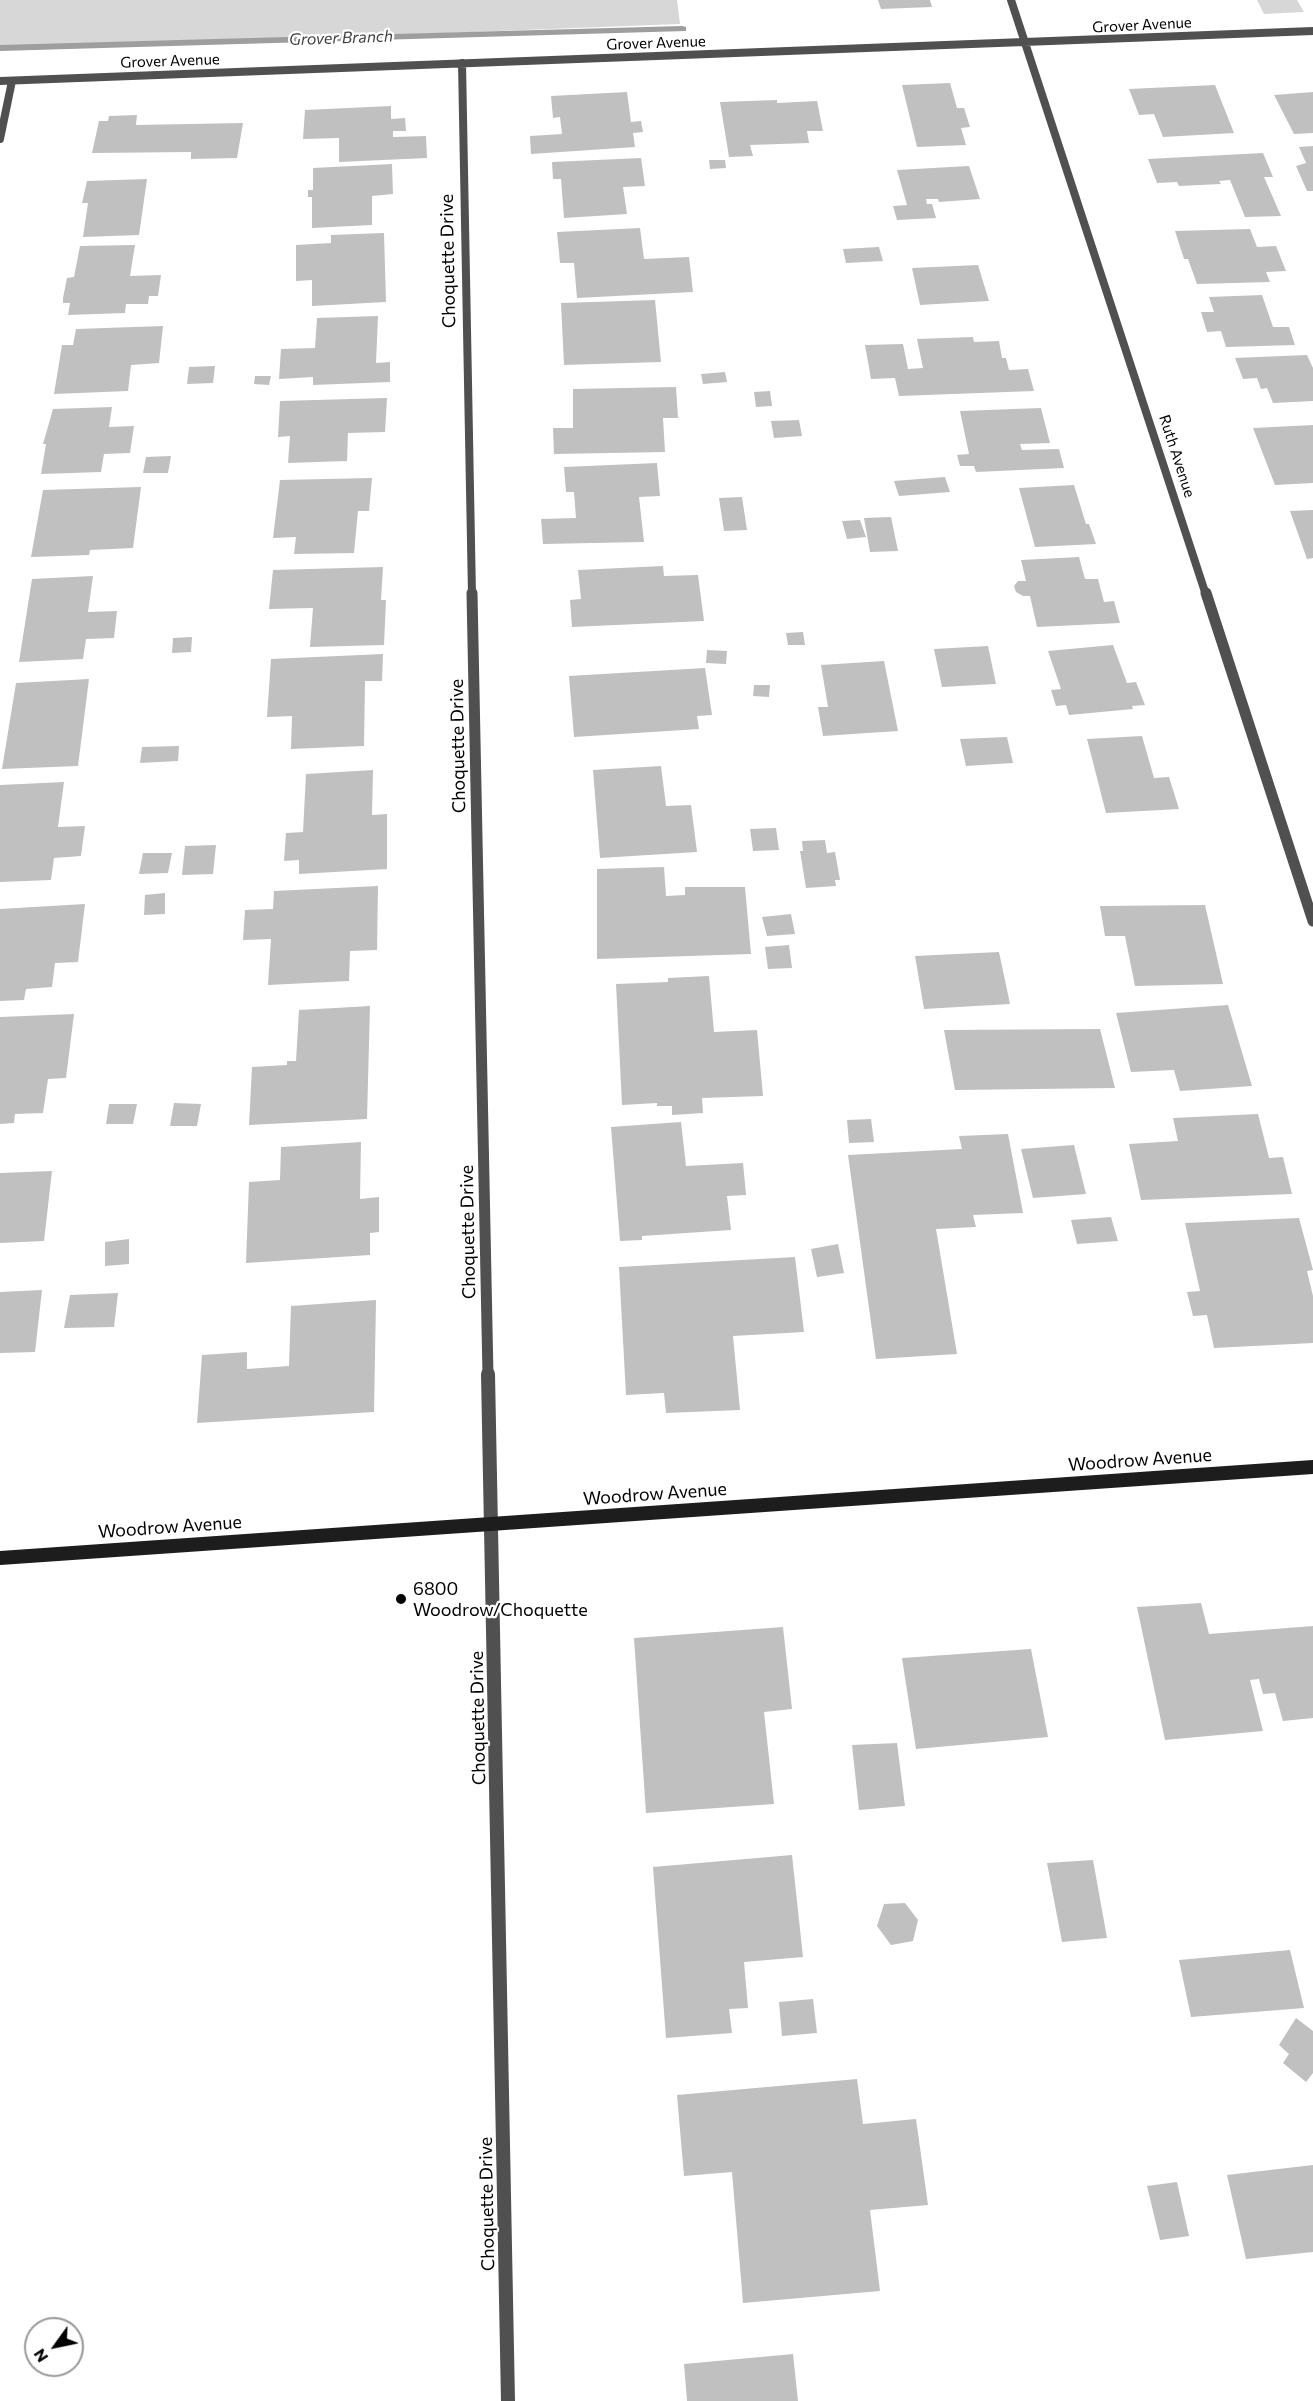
<!DOCTYPE html>
<html>
<head>
<meta charset="utf-8">
<style>
	body { margin:0 }
	#map { position:relative; width:1313px; height:2401px; overflow:hidden; background:#fff; font-family:Commissioner,sans-serif }
	canvas { display:block }
	.north { position:absolute; left:24px; top:2317px; width:60px; height:60px; box-sizing:border-box; background:#fff; border:2px solid #999; border-radius:50%; rotate:237deg; font-size:16px; font-weight:700; line-height:24px; text-align:center; color:#000 }
	.north::after { content:''; display:block; margin:auto; width:21px; height:27px; background:#000; clip-path:polygon(50% 0,100% 100%,50% 72%,0 100%) }
</style>
</head>
<body>
<div id="map">
<canvas width="1313" height="2401"></canvas>
<div class="north">N</div>
</div>
<script>
const ctx = document.querySelector('canvas').getContext('2d');
ctx.lineJoin = 'round';
function fillPath(path, color) {
  ctx.fillStyle = color;
  ctx.fill(path, 'evenodd');
}
function strokePath(path, color, width, dash) {
  ctx.strokeStyle = color;
  ctx.lineWidth = width;
  ctx.lineCap = dash ? 'butt' : 'round';
  ctx.setLineDash(dash || []);
  ctx.stroke(path);
}
function write(font, color, halo, rows, align = 'center') {
  ctx.font = font + ' Commissioner,sans-serif';
  ctx.lineWidth = 4.5;
  ctx.setLineDash([]);
  ctx.textBaseline = 'middle';
  ctx.strokeStyle = halo;
  ctx.fillStyle = color;
  for (const [text, x, y, turn = 0] of rows) {
    ctx.save();
    ctx.translate(x, y);
    ctx.rotate((+turn || 0) * Math.PI / 180);
    ctx.textAlign = isNaN(turn) ? turn : align;
    if (halo) ctx.strokeText(text, 0, 0);
    ctx.fillText(text, 0, 0);
    ctx.restore();
  }
}
fillPath(new Path2D(`
	M0,0h677l3,24 -680,26z
	M1257,0h40l7,12 -40,2z`), '#d7d7d7');
fillPath(new Path2D(`
	M682,26l4,1v4l-686,20v-6z`), '#9e9e9e');
fillPath(new Path2D(`
	M878,0h52l2,7 -51,2z
	M950,83l7,25h7l6,19 -9,1 5,17 -49,2 -15,-62z
	M1215,85l19,48 -71,4 -9,-23 -15,1 -10,-26z
	M627,92l4,30 10,-1 2,11 -10,1 2,14 -104,7 -1,-18 32,-2 -2,-17 -7,1 -2,-22z
	M1313,92v41l-19,1 -20,-39z
	M777,100v3l40,-2 6,30h-16l2,12 -59,2 3,11 -24,1 -9,-55z
	M391,106v13l14,-1 1,13h-13v6l33,-1 1,22 -88,4v-24l-36,1 2,-29z
	M137,115l-1,10 107,-2 -6,35 -46,1v-7l-99,1 7,-32h9l1,-5z
	M1313,146v45h-6l-11,-25 10,-3 -7,-16z
	M1263,153l10,24h-9l17,39 -36,1 -15,-37 -11,1 2,3 -42,2 -2,-4 -20,1 -9,-24z
	M641,158l4,28 -22,1 4,27 -63,4 -3,-39h-8l-1,-17z
	M709,160h16l1,8 -16,1z
	M392,164l1,30 -21,2v29l-60,3v-31h-4v-7h5v-22z
	M969,166l11,33 -41,3 -1,-3h-12l1,5h5l4,14 -39,2 -4,-14 14,-1 -10,-35z
	M147,179l-8,56 -56,2 5,-34h-6l5,-22z
	M640,228l4,31 45,-2 4,35 -116,6 -3,-35h-14l-3,-31z
	M1250,229l7,18 19,-1 10,25 -20,1 4,10 -73,2 -9,-25h-4l-9,-28z
	M384,233l2,69 -74,4v-26l-16,1v-36l35,-2v-8z
	M135,245l-5,31 31,-1 -3,21h-9l-1,8h-22l-1,9 -57,2 2,-12h-7v-5l4,-20 7,-1 6,-31z
	M879,247l4,14 -37,2 -3,-14z
	M978,265l11,36 -69,4 -8,-37z
	M1262,295l11,32h16l6,18 -69,2 -5,-16 -14,1 -6,-20h13l-5,-15z
	M655,300l6,62 -97,3 -3,-62z
	M378,316l-2,47 14,-1v20l-77,3v-8l-34,2 2,-30 34,-1 2,-30z
	M163,326l-4,37 -28,2 -3,26 -74,3 8,-49h11l3,-16z
	M973,337l1,5 25,-1 3,17h4l3,12 19,-1 6,22 -135,5 -4,-18 -24,1 -6,-34 38,-1 5,25 15,-1 -6,-29z
	M1307,355l6,13v33l-40,2 -6,-15 -6,1 -4,-11 -14,1 -8,-21z
	M215,366l-2,17 -26,1 2,-17z
	M725,372l2,10 -24,2 -2,-10z
	M255,376h16l-2,9 -15,-1z
	M676,387l2,31h-15l2,34 -111,2 -1,-26h20v-39z
	M770,391l2,15 -16,1 -2,-15z
	M387,398l-2,34 -37,1 -1,28 -59,2 2,-27 -12,1 2,-36z
	M112,407l-3,20 25,-1 -4,27 -26,1 -3,18 -60,2 5,-30h-3l10,-35z
	M1041,408l9,35 -30,1 2,6 37,-1 5,19 -88,4 -2,-6h-14l-3,-11 12,-1 -9,-43z
	M799,420l3,16 -28,2 -3,-17z
	M1313,425v58l-38,2 -22,-57z
	M171,456l-3,17h-25l3,-16z
	M657,463l3,33 -21,1 5,45 -101,2 -2,-25 35,-1 -2,-26h-8l-2,-25z
	M945,477l5,15 -51,4 -5,-15z
	M372,478l-3,33h-11l-4,42 -60,1 2,-17 -23,1 7,-58z
	M1074,485l12,39h3l7,20 -61,3 -16,-59z
	M141,487l-8,61 -43,2 -1,5 -58,2 12,-67z
	M742,497l5,33 -23,1 -5,-33z
	M1313,510v48l-6,1 -17,-48z
	M891,517l7,34 -28,1 -6,-34z
	M860,520l6,17 -19,2 -5,-18z
	M1079,557l6,22h13l6,23 10,-1 6,22 -83,4 -7,-31h-7l-7,-4 -2,-6 4,-5h8l-5,-21z
	M663,566l1,10 34,-1 6,46 -132,6 -2,-27 11,-1 -3,-29z
	M383,567l-2,33h5l-2,45 -74,2 3,-39 -44,1 4,-39z
	M93,576l-5,36 29,-1 -3,27 -28,1 -3,20 -64,3 13,-83z
	M803,632l2,13h-17l-2,-12z
	M192,637l-1,15 -19,1 1,-15z
	M1113,645l14,38 9,-1 9,23 -13,1 1,3 -64,6 -3,-10 -10,1 -5,-16 10,-1 -13,-38z
	M988,646l8,38 -54,3 -8,-38z
	M707,650l20,1 -1,13 -20,-1z
	M383,654l-1,27h-17l-1,65 -73,3 1,-33 -25,1 4,-58z
	M884,661l14,70 -75,5 -5,-29h10l-7,-42z
	M705,668l7,47 -15,1 2,13 -125,8 -5,-61z
	M89,679l-11,87 -76,3 14,-86z
	M754,685h16l-1,12 -16,-1z
	M1142,736l12,42 15,-1 10,32 -73,4 -19,-74z
	M1007,737l6,26 -47,3 -6,-27z
	M179,746l-1,15 -38,2 2,-16z
	M661,766l5,40 25,-1 6,47 -97,6 -7,-88z
	M373,770l-1,45 15,-1v55l-88,5v-14l-15,1 2,-28 17,-1 3,-58z
	M64,782l-6,45 27,-1 -4,30 -27,2 -3,22 -51,2v-97z
	M776,828l3,22 -26,1 -3,-22z
	M825,840l2,13 8,-1 5,28h-5l1,6 -30,2 -6,-37h3l-1,-10z
	M216,845l-3,29 -31,1 3,-29z
	M143,853h29l-4,20 -29,1z
	M664,867l2,29 19,-1v-8h60l6,67 -154,5v-90z
	M378,886l-1,64 -27,1 -1,30 -81,4 3,-46 -28,1 2,-30 28,-1 1,-18z
	M165,893v21l-21,1 1,-20z
	M85,904l-7,58 -23,1 -3,24 -26,2 -2,11 -24,1v-92z
	M1205,905l18,79 -88,2 -10,-50h-20l-5,-30z
	M791,914l4,20 -28,2 -5,-19z
	M789,945l3,23 -24,1 -3,-22z
	M999,952l11,52 -86,5 -9,-53z
	M709,976l5,56 43,-2 6,66 -61,2 1,15 -31,2v-9h-15v-3l-35,2 -6,-121 52,-2v-4z
	M1228,1005l24,81 -72,5 -6,-21 -43,2 -15,-59z
	M370,1006l-3,113 -118,6 3,-58 35,-2v-4h9l3,-51z
	M74,1014l-8,64 -18,1 -5,34 -28,1 -1,9 -14,1v-107z
	M1100,1029l15,59 -160,2 -11,-60z
	M174,1103l27,1 -4,22h-27z
	M109,1104h28l-4,20h-27z
	M1258,1114l11,44 14,-1 9,37 -151,6 -12,-56 49,-3 -5,-23z
	M871,1119l3,23 -25,1 -2,-23z
	M681,1122l5,44 57,-3 3,32 -19,1 4,34 -89,6v4l-22,1 -9,-114z
	M1008,1134l15,79 -50,2 3,12 -40,2 21,125 -81,5 -28,-204 114,-6 -3,-13z
	M361,1142l-1,57 19,-2v35l-9,1v22l-124,8 3,-81 31,-2 1,-33z
	M1074,1145l12,49 -53,4 -12,-49z
	M52,1171l-8,70 -44,2v-70z
	M1111,1217l7,24 -41,3 -6,-24z
	M1299,1218l14,52 -6,1 6,25v47l-99,5 -7,-33 -14,1 -6,-24 13,-1 -15,-68z
	M129,1239v25l-24,2v-24z
	M838,1244l6,29 -27,4 -6,-28z
	M795,1257l9,75 -71,4 7,74 -74,3 -2,-20 -38,2 -7,-128z
	M42,1290l-7,62 -35,1v-61z
	M118,1293l-4,34 -50,1 6,-33z
	M376,1300l-2,112 -177,11 5,-68 45,-3v17l42,-3 2,-60z
	M1201,1603l8,31 104,-8v92l-30,3 -8,-28 -12,1 -4,-15 -9,1 13,51 -98,9 -28,-133z
	M783,1627l9,82 -28,3 10,92 -128,9 -12,-175z
	M1031,1649l17,88 -132,12 -14,-91z
	M897,1743l8,63 -46,4 -7,-65z
	M792,1855l11,102 -59,5 4,46 -19,1 3,24 -66,5 -13,-171z
	M1093,1860l14,78 -45,4 -15,-79z
	M905,1903l13,17 -5,21 -22,4 -14,-19 7,-22z
	M1290,1950l14,58 -113,9 -12,-57z
	M813,1999l4,34 -35,3 -3,-34z
	M1296,2018l17,13v42l-7,9 -23,-19 6,-9 -10,-9z
	M857,2079l6,45 53,-5 12,86 -58,5 10,81 -137,12 -11,-131 -48,4 -7,-81z
	M1313,2165v87l-67,7 -19,-84z
	M1177,2182l12,54 -29,4 -13,-54z
	M793,2354l5,47h-111l-3,-37z`), '#c0c0c0');
strokePath(new Path2D(`
	M1011,0l195,595
	M462,63l10,532
	M0,81l1313,-50
	M0,139l12,-58`), '#505050', 8);
strokePath(new Path2D(`
	M472,593l16,783
	M1206,593l107,328`), '#505050', 11);
strokePath(new Path2D(`
	M488,1374l20,1027`), '#505050', 14);
strokePath(new Path2D(`
	M0,1558l1313,-91`), '#1d1d1d', 14);
for (const [x, y, r, color] of [
	[401,1599,6,"#000"]
]) {
  const dot = new Path2D();
  dot.arc(x, y, r, 0, 2 * Math.PI);
  ctx.fillStyle = color;
  ctx.fill(dot);
  strokePath(dot, '#fff', 2);
}
write('15px', '#000', '#fff', [
	["Grover Avenue",1142,25,-3],
	["Grover Avenue",656,43,-2],
	["Grover Avenue",170,61,-2],
	["Ruth Avenue",1177,456,72]
]);
write('italic 16px', '#3f3f3f', '#fff', [
	["Grover Branch",341,38,-2]
]);
write('18px', '#000', '#fff', [
	["Choquette Drive",448,261,-91],
	["Choquette Drive",458,746,-91],
	["Choquette Drive",468,1232,-91],
	["Woodrow Avenue",1140,1460,-4],
	["Woodrow Avenue",655,1494,-4],
	["Woodrow Avenue",170,1527,-4],
	["Choquette Drive",478,1718,-91],
	["Choquette Drive",487,2204,-91]
]);
write('18px', '#000', '#fff', [
	["6800",413,1589],
	["Woodrow/Choquette",413,1610]
], 'left');
</script>
</body>
</html>
